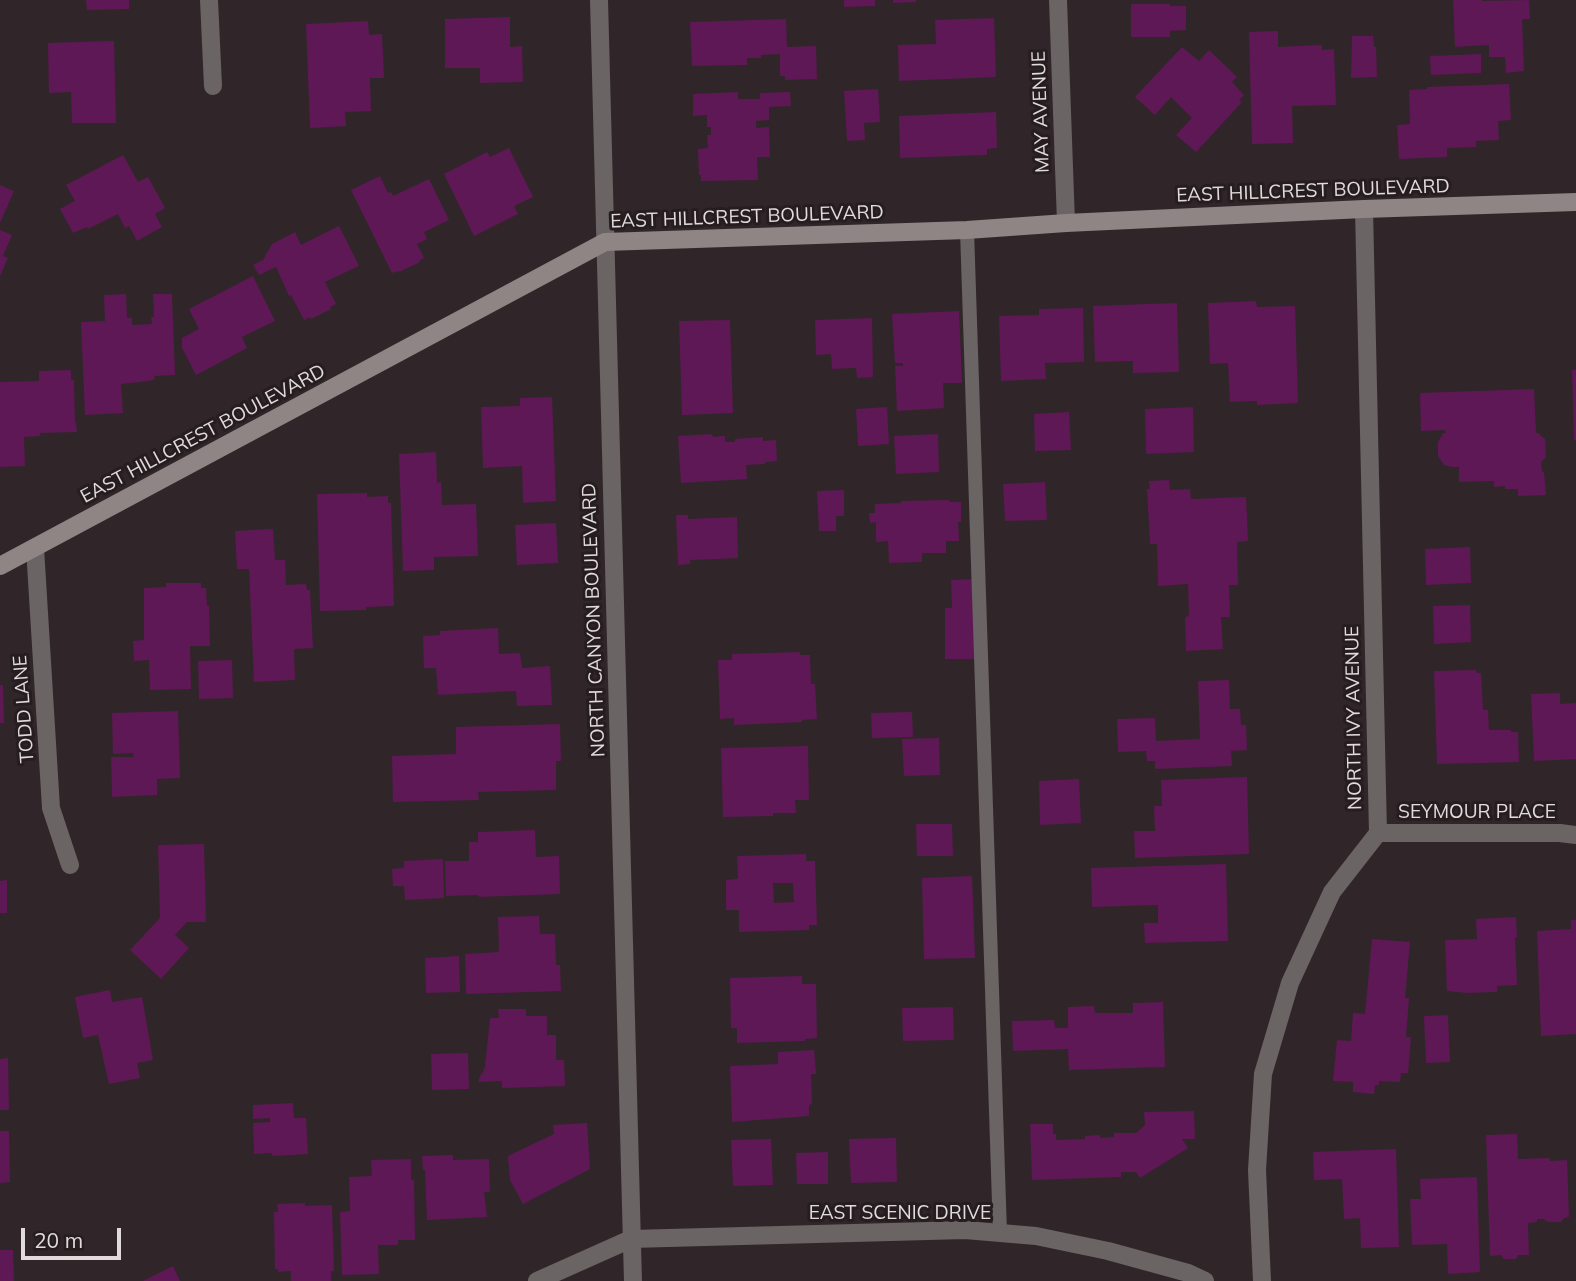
<!DOCTYPE html>
<html>
<head>
<meta charset="utf-8">
<style>
	body { margin:0 }
	#map { position:relative; width:1576px; height:1281px; overflow:hidden; background:#302629; font-family:Mulish,sans-serif }
	canvas { display:block }
	.scale { position:absolute; left:21px; top:1228px; width:100px; height:32px; box-sizing:border-box; border:4px solid #e1dbdc; border-top:0; padding-left:9px; font-size:21px; line-height:24px; white-space:nowrap; color:#e1dbdc; -webkit-text-stroke:5px #261d20; paint-order:stroke }
</style>
</head>
<body>
<div id="map">
<canvas width="1576" height="1281"></canvas>
<div class="scale">20 m</div>
</div>
<script>
const ctx = document.querySelector('canvas').getContext('2d');
ctx.lineJoin = 'round';
function fillPath(path, color) {
  ctx.fillStyle = color;
  ctx.fill(path, 'evenodd');
}
function strokePath(path, color, width, dash) {
  ctx.strokeStyle = color;
  ctx.lineWidth = width;
  ctx.lineCap = dash ? 'butt' : 'round';
  ctx.setLineDash(dash || []);
  ctx.stroke(path);
}
function write(font, color, halo, rows, align = 'center') {
  ctx.font = font + ' Mulish,sans-serif';
  ctx.lineWidth = 6;
  ctx.setLineDash([]);
  ctx.textBaseline = 'middle';
  ctx.strokeStyle = halo;
  ctx.fillStyle = color;
  for (const [text, x, y, turn = 0] of rows) {
    ctx.save();
    ctx.translate(x, y);
    ctx.rotate((+turn || 0) * Math.PI / 180);
    ctx.textAlign = isNaN(turn) ? turn : align;
    if (halo) ctx.strokeText(text, 0, 0);
    ctx.fillText(text, 0, 0);
    ctx.restore();
  }
}
fillPath(new Path2D(`
	M86,0h43v9l-42,1z
	M844,0h31v6l-31,1z
	M893,0h23v2l-23,1z
	M1453,0h29v1l47,-1 1,19h-8l2,52 -18,2 -1,-16h-16v-12l-34,2z
	M1131,4h39v2h16v24l-16,1v6h-39z
	M510,17v30l12,-1 1,36 -43,1v-15h-35v-49z
	M994,18l2,59 -97,4 -1,-36 38,-1 -1,-24z
	M786,19l1,28 29,-1 1,33 -32,1v-4h-5v-22l-19,1v3h-14v7l-55,1 -2,-44z
	M368,21l1,14 13,-1 2,44h-14l1,33 -26,1 1,14 -36,2 -4,-104z
	M1278,31v16l44,-2v5l12,-1 2,56 -44,1 1,37 -41,1 -3,-112z
	M1352,36h21l1,11h2l1,30 -26,1z
	M114,41l2,82h-44l-1,-31 -22,1 -1,-50z
	M1182,47l17,14 10,-11 28,27 -5,5 12,13 -5,5 3,2 -46,50 -20,-17 16,-17 -21,-21 -16,18 -20,-18z
	M1481,54v19l-50,2 -1,-19z
	M1509,84l2,36 -13,1 1,19 -23,1v6l-29,1v9l-48,2 -2,-34 13,-1 -1,-34 18,-1v-2z
	M878,89l2,33 -16,1 1,17 -18,1 -3,-50z
	M738,92v7h22v-6l30,-1 1,14 -22,1v13l-13,1v7l13,-1 1,30h-13l1,23 -57,1v-6h-2l-1,-26 10,-1 -1,-13h4v-8h-4v-12l-14,1v-22z
	M996,112l1,36 -10,1v6l-87,3 -1,-42z
	M509,148l24,49 -19,9 4,8 -44,22 -30,-62 43,-22 3,5z
	M123,155l15,27 10,-5 17,31 -10,6 7,13 -25,14 -8,-15 -4,2 -7,-14 -30,15 -1,-2 -14,6 -13,-24 15,-8 -9,-16z
	M380,176l8,17 3,-1 2,4 36,-17 20,41 -25,12 3,7 -10,5 7,14 -5,3 1,1 -21,10v-1l-7,2 -41,-83z
	M0,185l14,6 -14,32z
	M339,226l20,40 -34,16 11,22 -6,3 1,2 -20,10 -1,-2 -6,3 -13,-25 -2,1 -13,-29 -17,8 -6,-10 10,-5 9,-16 23,-12 6,13z
	M0,230l12,5 -9,21 5,2 -8,18z
	M253,276l22,45 -33,16 5,11 -51,27 -14,-27v-10l17,-9 -10,-20z
	M126,294l1,24h5v7l20,-1 -1,-7h3l-1,-23h19l3,81 -21,1 1,3 -7,2 -27,3 2,29 -38,2 -4,-93 24,-1 -1,-26z
	M1256,301l1,6 38,-1 3,97 -41,2v-4l-27,1 -2,-39 -18,1 -2,-61z
	M1177,303l2,69 -46,1v-12l-38,1 -2,-56z
	M1083,308l1,54 -39,1 1,16 -45,2 -2,-65 40,-1v-6z
	M959,311l3,72h-19l1,25 -47,3 -2,-45h8v-3h-8l-3,-49z
	M872,318l1,59 -16,1 -1,-10 -24,1 -1,-15 -15,1 -1,-35z
	M730,320l3,93 -51,2 -3,-94z
	M71,370v10h3l1,43h1l1,9 -37,1v3l-16,1 1,29 -25,1v-85l39,-1v-10z
	M1572,370h4v70h-2z
	M1534,389l2,44h2l7,6 1,18 -5,5 1,10h2l2,23 -28,1v-7h-13v-3l-11,1v-6l-35,1v-15h-7l-8,-2 -6,-9v-14l5,-9h3l-1,-3 -24,1 -1,-38z
	M552,397l4,104 -33,2 -1,-37 -39,2 -2,-61 39,-1v-8z
	M887,407l2,37 -31,2 -2,-37z
	M1193,407l1,45 -48,2 -1,-45z
	M1069,412l2,38 -36,1 -1,-37z
	M712,434l1,3 12,-1v6h10v-3l28,-2v4l13,-1 1,21 -12,1v2l-19,1 1,14 -66,4 -3,-47z
	M938,434l1,38 -43,2 -2,-38z
	M436,452l1,31 4,-1 1,23 34,-1 2,52 -44,1v13l-31,1 -4,-117z
	M1169,480l1,10 20,-1 1,10 55,-2 2,44 -11,1 1,43h-9l1,32h-9l2,32 -37,2 -1,-34 4,-1 -1,-32 -30,2 -1,-42h-7l-3,-55h3l-1,-8z
	M1045,482l2,38 -42,1 -2,-37z
	M844,490v26h-8v15h-17l-2,-40z
	M367,493v4l21,-1v7h3l3,103 -28,1v3l-46,1 -3,-117z
	M949,500v2h12v20h-3l1,19h-13v12h-24v9l-33,1 -1,-22 -12,1v-20l-6,1 -1,-10h6v-9l26,-1v-2z
	M676,515h12v4l49,-2 1,41 -48,2v4l-12,1z
	M556,523l2,40 -41,2 -2,-40z
	M273,529l2,31h10l1,25 20,-1 1,6h3l3,58 -19,1 1,31 -41,2 -5,-113h-12l-2,-38z
	M1470,547l1,36 -45,2 -1,-36z
	M975,579l1,80h-31v-51h7l-1,-28z
	M166,583h35v5h5l1,18h2l1,40h-20l1,43 -41,1 -1,-30 -15,1 -1,-20 11,-1v-52l22,-1z
	M1470,605l1,37 -37,2 -1,-38z
	M498,628l1,26 21,-1 2,15 28,-2 2,39 -35,1 -1,-15 -78,4 -2,-27h-12l-1,-32 17,-1v-4z
	M800,652v3h10l1,29h4l2,35 -15,1v2l-68,3v-7l-14,1 -2,-59h14v-6z
	M232,660l1,38 -34,1 -1,-38z
	M1476,670l1,3h4l2,37h5l1,20h22v2h7l1,30 -82,2 -3,-93z
	M1229,680l1,29h10l1,16h5l1,25 -16,1 1,15 -77,3v-8h-8l-1,-10 -28,1 -1,-33 38,-1 1,23 44,-2 -2,-58z
	M0,685h3l1,38h-4z
	M1560,693v11l16,-1v56l-42,2 -3,-67z
	M178,711l2,67 -23,1v16l-45,2 -1,-40h23l-1,-4 -20,1 -1,-41z
	M912,712l1,25 -41,1 -1,-25z
	M560,724l1,37h-5v29l-78,2 1,8 -86,2 -1,-46 64,-2v-27z
	M939,738l1,37 -36,1 -2,-37z
	M808,746l1,54h-14l1,13h-23v3l-50,1 -2,-69z
	M1247,777l2,77 -114,4 -1,-27h21l-1,-25h8l-1,-26z
	M1079,779l2,44 -41,2 -1,-44z
	M916,824h36l1,32h-36z
	M535,830l1,27 23,-1 1,38 -81,3 -1,-2 -32,1 -1,-35h24v-19h9v-10z
	M204,844l2,78h-19l-12,13 14,13 -28,31 -31,-29 30,-32 -2,-73z
	M806,854v7h9l2,64h-8v5l-70,2v-22h-13v-30l12,-1 -1,-23zM773,883h20l1,19 -20,1z
	M443,859l1,39 -39,2 -1,-14h-11l-1,-17 12,-1v-7z
	M1226,864l2,77 -83,2 -1,-20h14v-18l-66,2 -1,-39z
	M972,876l3,82 -51,1 -2,-81z
	M7,880v33h-7v-32z
	M539,916l1,18h15l1,31h4l1,26 -95,3 -1,-40 34,-2 -1,-35z
	M1516,917l1,20 -2,1 2,47 -20,1v6l-30,1 -20,-2 -2,-51 32,-1 -1,-20z
	M1571,920h5v114l-35,2 -4,-105 34,-2z
	M1372,939l38,3 -5,56h4l-3,39h5l-3,36h-7l-1,9 -21,-1v4h-4l-1,9 -21,-2v-10l-20,-1 4,-41 14,1 2,-28 12,1z
	M459,956l1,36 -34,1 -1,-35z
	M802,976v8h14l1,54 -12,1v2l-68,2v-15h-6l-1,-50z
	M110,990l2,12 30,-5 11,63 -16,3 3,15 -31,6 -11,-49 -15,3 -8,-41z
	M1163,1002l2,65 -96,3 -1,-21 -55,2 -1,-30 42,-1 1,8h13v-21l26,-1 1,7h38v-10z
	M953,1007l1,33 -51,1 -1,-33z
	M498,1009h28v7h21v19h9v25h8l1,26 -63,2v-7l-24,1 2,-6 3,-4 2,-5 5,-49h9z
	M1448,1015l2,47 -24,1 -2,-47z
	M814,1050l2,24h-5l1,30 -3,1v11l-77,6 -2,-56 48,-2v-12z
	M468,1053l1,36 -37,1 -1,-36z
	M8,1058l1,52h-9v-51z
	M293,1103l1,15h12l2,36 -36,2v-3l-18,1 -1,-31 17,-1v-4l-17,1v-14z
	M1194,1111l1,28h-13l6,9 -48,30 -4,-6h-15v5l-89,3 -2,-56h23v10h3v6l29,-1v-3l15,-1v3l14,-1v-4h22l9,-8 -1,-13z
	M587,1123l3,46 -67,35 -13,-24 -2,-24 46,-22 -1,-9z
	M0,1131h9l1,51 -10,1z
	M1517,1134l1,25 32,-1v3l17,-1 2,57 -5,1 -3,4h-13l-4,-3h-7v3l-9,1 1,32h-11l-2,4h-12l-3,-4 -11,1 -4,-121z
	M896,1138l1,44 -46,1 -2,-44z
	M771,1139l2,46 -40,1 -2,-46z
	M1396,1149l3,98 -38,1 -1,-30 -16,1 -2,-40 -28,1 -1,-28z
	M828,1152v32h-31l-1,-31z
	M453,1155v5l36,-1 1,33h-6l3,25 -60,3 -2,-50h-2l-1,-14z
	M411,1159v21h3l1,60h-17v5h-20l1,29 -37,1 -2,-63 10,-1 -1,-34 23,-1 -1,-16z
	M1477,1177l3,95 -32,2 -1,-30 -35,1 -2,-46h11l-1,-20z
	M305,1203v3l27,-1 2,66h-3v10h-40v-10l-13,1v-3h-3l-1,-57h4l-1,-8z
	M0,1250h13l1,31h-14z
	M173,1266l7,15h-37z`), '#5e1855');
strokePath(new Path2D(`
	M967,230l33,1003`), '#6a6464', 14);
strokePath(new Path2D(`
	M209,0l4,86
	M599,0l34,1281
	M1058,0l8,223
	M35,548l16,260 19,57
	M1378,833h182l16,2
	M537,1281l94,-42 334,-9 71,6 72,15 80,22 17,8
	M1262,1281l-5,-111 6,-96 27,-91 42,-91 46,-59 -14,-624`), '#6a6464', 18);
strokePath(new Path2D(`
	M0,566l605,-324 362,-12 99,-7 298,-14 212,-7`), '#8e8584', 18);
write('19px', '#e1dbdc', '#261d20', [
	["MAY AVENUE",1041,112,-92],
	["EAST HILLCREST BOULEVARD",1313,191,-2],
	["EAST HILLCREST BOULEVARD",747,217,-2],
	["EAST HILLCREST BOULEVARD",203,434,-28],
	["NORTH CANYON BOULEVARD",594,620,-92],
	["TODD LANE",24,709,-94],
	["NORTH IVY AVENUE",1354,718,-91],
	["SEYMOUR PLACE",1477,812],
	["EAST SCENIC DRIVE",900,1213]
]);
</script>
</body>
</html>
